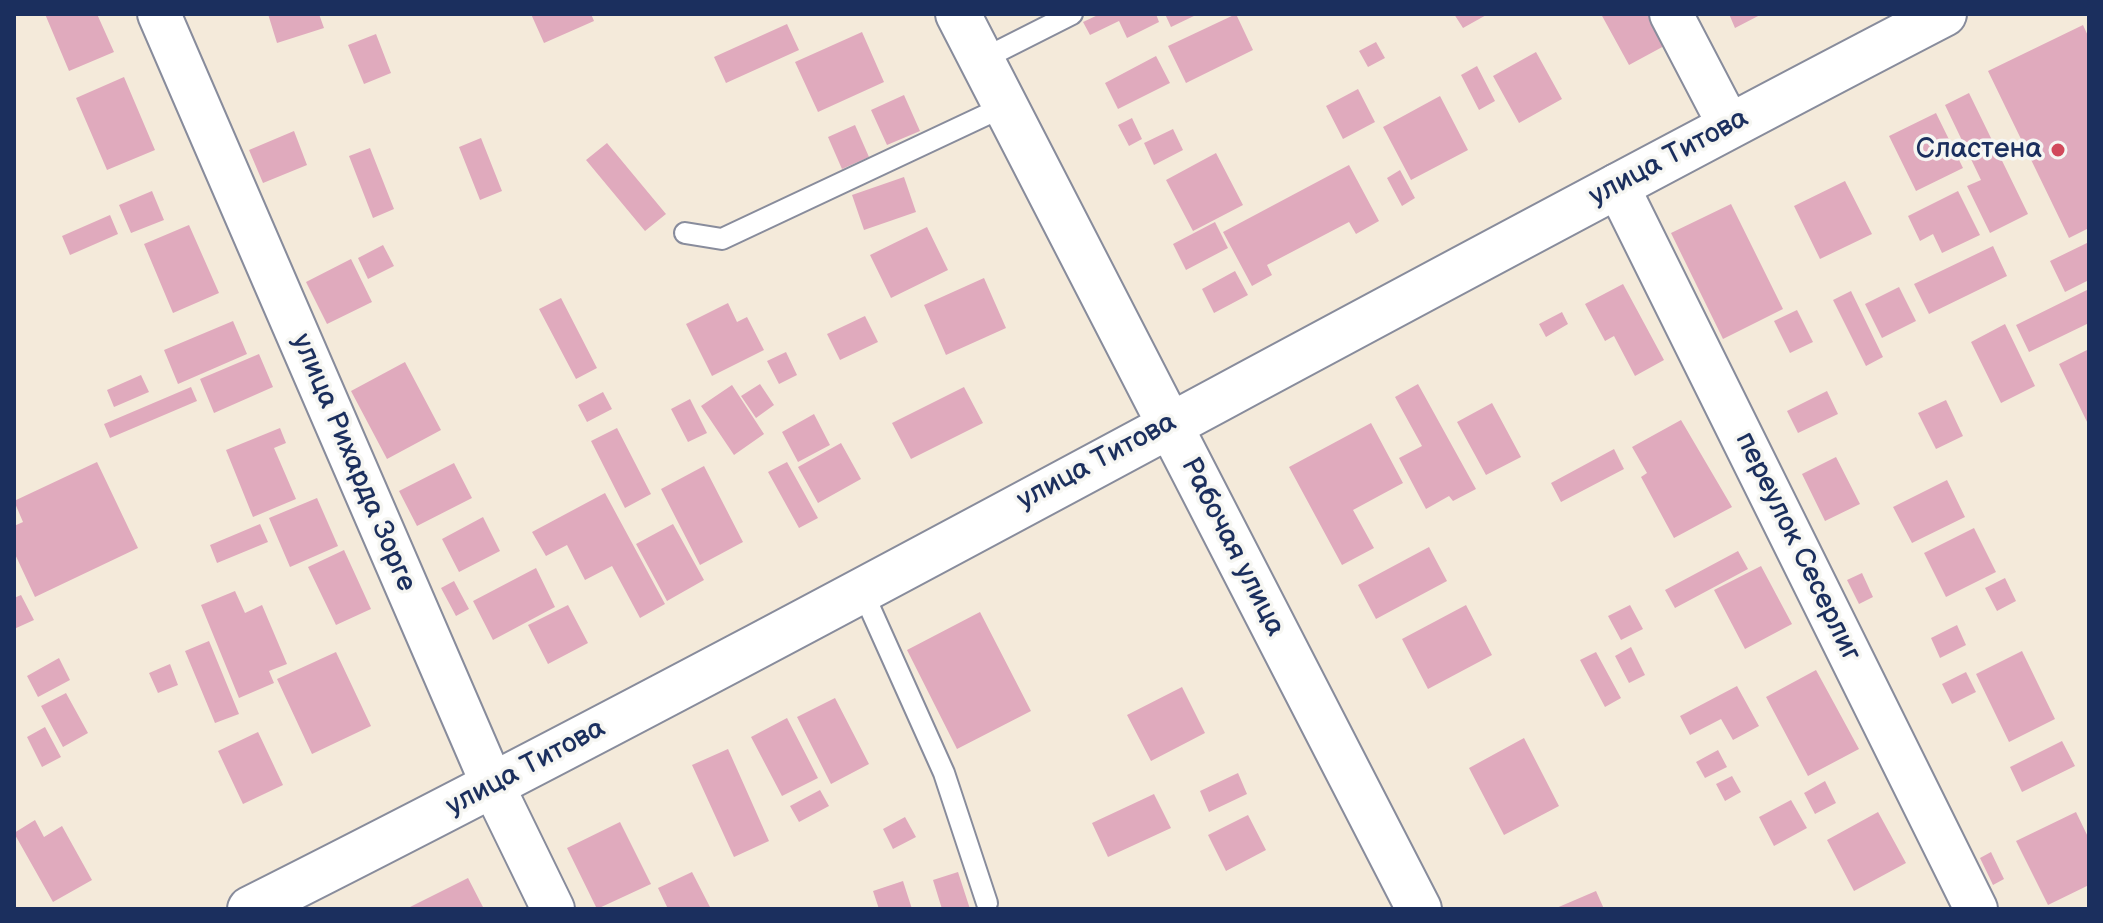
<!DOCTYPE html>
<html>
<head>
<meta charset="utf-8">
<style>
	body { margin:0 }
	#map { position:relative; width:2103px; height:923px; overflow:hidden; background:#f4eada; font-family:"Balsamiq Sans",sans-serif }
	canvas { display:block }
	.frame { position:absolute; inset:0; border:16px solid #1b2f5e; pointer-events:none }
</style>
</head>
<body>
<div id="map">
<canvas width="2103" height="923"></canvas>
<div class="frame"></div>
</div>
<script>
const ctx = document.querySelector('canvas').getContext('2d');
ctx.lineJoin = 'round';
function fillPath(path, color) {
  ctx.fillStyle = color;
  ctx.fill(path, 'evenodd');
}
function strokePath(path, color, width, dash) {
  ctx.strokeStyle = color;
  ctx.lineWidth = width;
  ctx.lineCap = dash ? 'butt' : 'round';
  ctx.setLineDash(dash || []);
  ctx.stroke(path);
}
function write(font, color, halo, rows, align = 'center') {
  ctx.font = font + ' "Balsamiq Sans",sans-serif';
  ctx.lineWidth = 7;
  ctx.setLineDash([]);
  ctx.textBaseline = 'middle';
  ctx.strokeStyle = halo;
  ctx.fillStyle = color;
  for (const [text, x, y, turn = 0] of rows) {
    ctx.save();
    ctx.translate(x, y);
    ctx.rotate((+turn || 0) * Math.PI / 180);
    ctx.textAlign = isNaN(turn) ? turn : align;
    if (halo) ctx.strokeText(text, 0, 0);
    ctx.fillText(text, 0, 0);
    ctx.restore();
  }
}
fillPath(new Path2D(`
	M45,14h52l17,38 -45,19z
	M268,14h51l5,14 -47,15z
	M531,14h60l3,7 -50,22z
	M1100,14h56l3,8 -32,16 -8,-17 -29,14 -7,-13z
	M1165,14h33l-27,13z
	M1236,14l17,36 -67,33 -18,-37z
	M1454,14h34l-25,14z
	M1601,14h47l18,31 -37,20z
	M1729,14h33l-27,14z
	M787,24l12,26 -73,33 -12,-26z
	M2083,25l6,13v190l-20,10 -81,-167z
	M862,32l22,50 -66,30 -23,-50z
	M376,34l15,39 -27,11 -16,-39z
	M1376,42l9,16 -17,9 -9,-16z
	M1536,52l26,47 -43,24 -26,-47z
	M1156,56l14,27 -52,26 -13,-26z
	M1477,66l18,35 -16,9 -18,-35z
	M124,77l31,73 -48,20 -31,-72z
	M1358,89l17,33 -32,17 -17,-33z
	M1969,93l59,121 -38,19 -23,-47 14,-6 -36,-75z
	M904,95l16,36 -33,14 -16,-35z
	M1440,96l28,54 -57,30 -28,-53z
	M1936,113l27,55 -47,23 -27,-55z
	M1132,118l10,21 -13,7 -11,-21z
	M855,125l14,32 -27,12 -14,-32z
	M1173,129l10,21 -29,15 -10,-22z
	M294,131l13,34 -44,18 -14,-33z
	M481,138l21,53 -22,9 -21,-53z
	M607,143l59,71 -21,17 -59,-71z
	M370,148l24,61 -21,9 -24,-62z
	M1216,153l27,52 -50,26 -27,-51z
	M1349,165l30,56 -23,13 -7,-12 -82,43 5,10 -20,11 -29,-54z
	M1400,170l15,28 -13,8 -15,-28z
	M904,177l12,35 -52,18 -12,-35z
	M1845,181l27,53 -52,25 -26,-53z
	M152,191l12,29 -33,13 -12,-28z
	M1958,191l22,44 -38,18 -9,-19 -13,7 -12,-25z
	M1731,204l52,105 -60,30 -52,-106z
	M110,215l8,19 -48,21 -8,-19z
	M1215,222l13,26 -42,22 -13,-26z
	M189,225l30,68 -46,20 -29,-69z
	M927,227l21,43 -57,28 -21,-43z
	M2089,242v38l-24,12 -15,-31z
	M383,245l11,21 -26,13 -10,-21z
	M1993,246l14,30 -78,38 -15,-30z
	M351,259l21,43 -45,22 -21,-42z
	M1235,271l13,24 -34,18 -12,-24z
	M984,278l22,50 -60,27 -22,-50z
	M1623,284l41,76 -29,16 -21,-40 -9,5 -20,-37z
	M1899,287l17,34 -34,17 -17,-34z
	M2089,289v34l-60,29 -13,-27z
	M1851,291l32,66 -17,9 -33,-66z
	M561,298l36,70 -21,11 -37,-70z
	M728,303l9,19 10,-5 17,33 -52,26 -26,-52z
	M1797,310l16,32 -23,11 -16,-32z
	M1562,312l6,12 -22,13 -7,-13z
	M865,316l13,26 -38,18 -13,-26z
	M233,321l14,33 -69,30 -14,-34z
	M2005,324l30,62 -34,17 -30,-61z
	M2089,349v77l-30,-62z
	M786,352l11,23 -18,9 -12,-23z
	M259,354l14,33 -59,26 -14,-34z
	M405,362l36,68 -54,29 -36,-68z
	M141,375l8,17 -35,15 -7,-17z
	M760,384l14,21 -18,13 -15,-22z
	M1418,384l58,105 -23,12 -4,-5 -23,13 -27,-51 23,-12 -27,-49z
	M732,385l32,49 -30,21 -33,-49z
	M191,387l6,14 -87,37 -6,-14z
	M964,387l19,36 -72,36 -19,-36z
	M1827,391l11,23 -40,19 -11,-22z
	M603,392l9,17 -25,13 -9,-17z
	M690,399l17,34 -19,9 -17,-33z
	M1946,400l17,36 -27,13 -18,-36z
	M1492,403l29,54 -35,18 -29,-53z
	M814,414l16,31 -32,17 -16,-30z
	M1681,420l51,87 -58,31 -33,-61 6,-4 -15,-26z
	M1371,423l32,60 -50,27 21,38 -32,17 -53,-98z
	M280,428l6,15 -12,5 22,51 -43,18 -27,-67z
	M617,428l34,66 -26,14 -34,-67z
	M841,443l20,36 -43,24 -20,-36z
	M1614,449l10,20 -63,33 -10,-19z
	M1836,457l24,47 -35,17 -23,-47z
	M97,462l41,86 -103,49 -21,-45v-26l9,-4 -9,-21z
	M787,462l31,56 -19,10 -31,-56z
	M454,463l18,35 -55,28 -18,-35z
	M704,466l39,76 -43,23 -39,-76z
	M1947,480l18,37 -53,26 -19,-36z
	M605,493l60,111 -25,14 -28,-52 -27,14 -18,-35 -21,11 -14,-24z
	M317,498l21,48 -48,21 -21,-49z
	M483,517l17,34 -41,21 -17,-33z
	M260,524l8,18 -51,21 -7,-18z
	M673,524l31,56 -37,21 -31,-57z
	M1974,528l22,44 -50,25 -22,-44z
	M1429,547l18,34 -71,38 -18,-34z
	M344,550l27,59 -35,16 -28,-58z
	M1738,551l10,18 -73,39 -10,-18z
	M1761,566l31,58 -47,25 -31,-59z
	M536,568l19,39 -62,33 -20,-39z
	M1862,573l11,24 -14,7 -12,-24z
	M2005,578l11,23 -19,10 -12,-23z
	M454,581l15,28 -13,7 -15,-28z
	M235,591l10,22 17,-8 25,59 -18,7 5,12 -35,15 -38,-93z
	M21,595l13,25 -20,9v-31z
	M568,605l20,38 -40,21 -20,-39z
	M1466,605l26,50 -64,34 -26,-50z
	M1630,605l13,24 -22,11 -13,-24z
	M980,612l51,99 -74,38 -50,-99z
	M1957,625l9,20 -26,13 -9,-20z
	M209,641l30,73 -24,9 -30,-72z
	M1631,647l14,28 -16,8 -14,-27z
	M2022,651l33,68 -46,23 -33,-68z
	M336,652l35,74 -59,28 -35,-75z
	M1596,652l25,46 -16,9 -25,-47z
	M59,658l11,22 -32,17 -11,-21z
	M170,664l8,21 -20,8 -9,-20z
	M1816,670l43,79 -51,27 -42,-79z
	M1966,672l10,20 -24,12 -10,-20z
	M1737,686l22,40 -26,14 -12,-21 -31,16 -10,-19z
	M1182,687l23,46 -54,28 -24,-46z
	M66,693l22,40 -25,14 -22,-41z
	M835,698l34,66 -38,20 -34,-67z
	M787,718l31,60 -36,18 -31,-59z
	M45,727l16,30 -19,10 -15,-30z
	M258,732l25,53 -40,19 -25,-53z
	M1524,738l35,68 -55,29 -35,-67z
	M2062,741l13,25 -53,26 -12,-25z
	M728,749l41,92 -35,16 -42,-92z
	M1718,750l9,17 -22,11 -9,-16z
	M1238,773l9,21 -38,18 -9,-21z
	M1732,776l9,16 -16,9 -9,-17z
	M1825,781l11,22 -21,11 -11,-21z
	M820,790l9,16 -30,16 -9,-16z
	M1154,794l17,34 -63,29 -16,-34z
	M1791,800l16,28 -33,18 -15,-29z
	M1878,812l28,51 -52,28 -27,-51z
	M2076,812l13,27v46l-41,20 -32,-64z
	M1248,815l18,35 -40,21 -18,-36z
	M905,817l11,20 -23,12 -10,-20z
	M35,820l9,17 18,-11 30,54 -39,22 -39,-69z
	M620,822l31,62 -54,25 -30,-61z
	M1991,852l13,27 -11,6 -13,-27z
	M692,872l19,37h-43l-10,-21z
	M958,872l12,37h-28l-9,-29z
	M468,878l16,31h-78z
	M903,881l9,28h-33l-6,-18z
	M1596,891l8,18h-50z`), '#e0aabd');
const lane = new Path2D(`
	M981,60l91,-46
	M685,233l37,6 283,-133
	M861,588l83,185 43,130`);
const street = new Path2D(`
	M159,14l334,772 60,123
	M1671,14l58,111
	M1617,185l359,724`);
const secondary = new Path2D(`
	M958,14l461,895
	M250,909c570,-287 1127,-601 1694,-895`);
strokePath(lane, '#888c9c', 24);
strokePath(street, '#888c9c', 46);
strokePath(secondary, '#888c9c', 48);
strokePath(lane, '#fff', 20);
strokePath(street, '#fff', 42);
strokePath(secondary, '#fff', 44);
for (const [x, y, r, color] of [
	[2058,150,8,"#d1495b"]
]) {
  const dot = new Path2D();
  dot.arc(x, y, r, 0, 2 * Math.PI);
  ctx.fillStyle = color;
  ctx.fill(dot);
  strokePath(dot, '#f6f6f2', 3);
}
write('28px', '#1b2f5e', '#f6f6f2', [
	["Сластена",2042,150]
], 'right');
write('28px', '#1b2f5e', '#f6f6f2', [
	["улица Титова",1669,158,-28],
	["улица Титова",1097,462,-28],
	["улица Рихарда Зорге",353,463,67],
	["Рабочая улица",1232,547,63],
	["переулок Сесерлиг",1797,547,64],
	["улица Титова",526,768,-28]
]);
</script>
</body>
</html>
